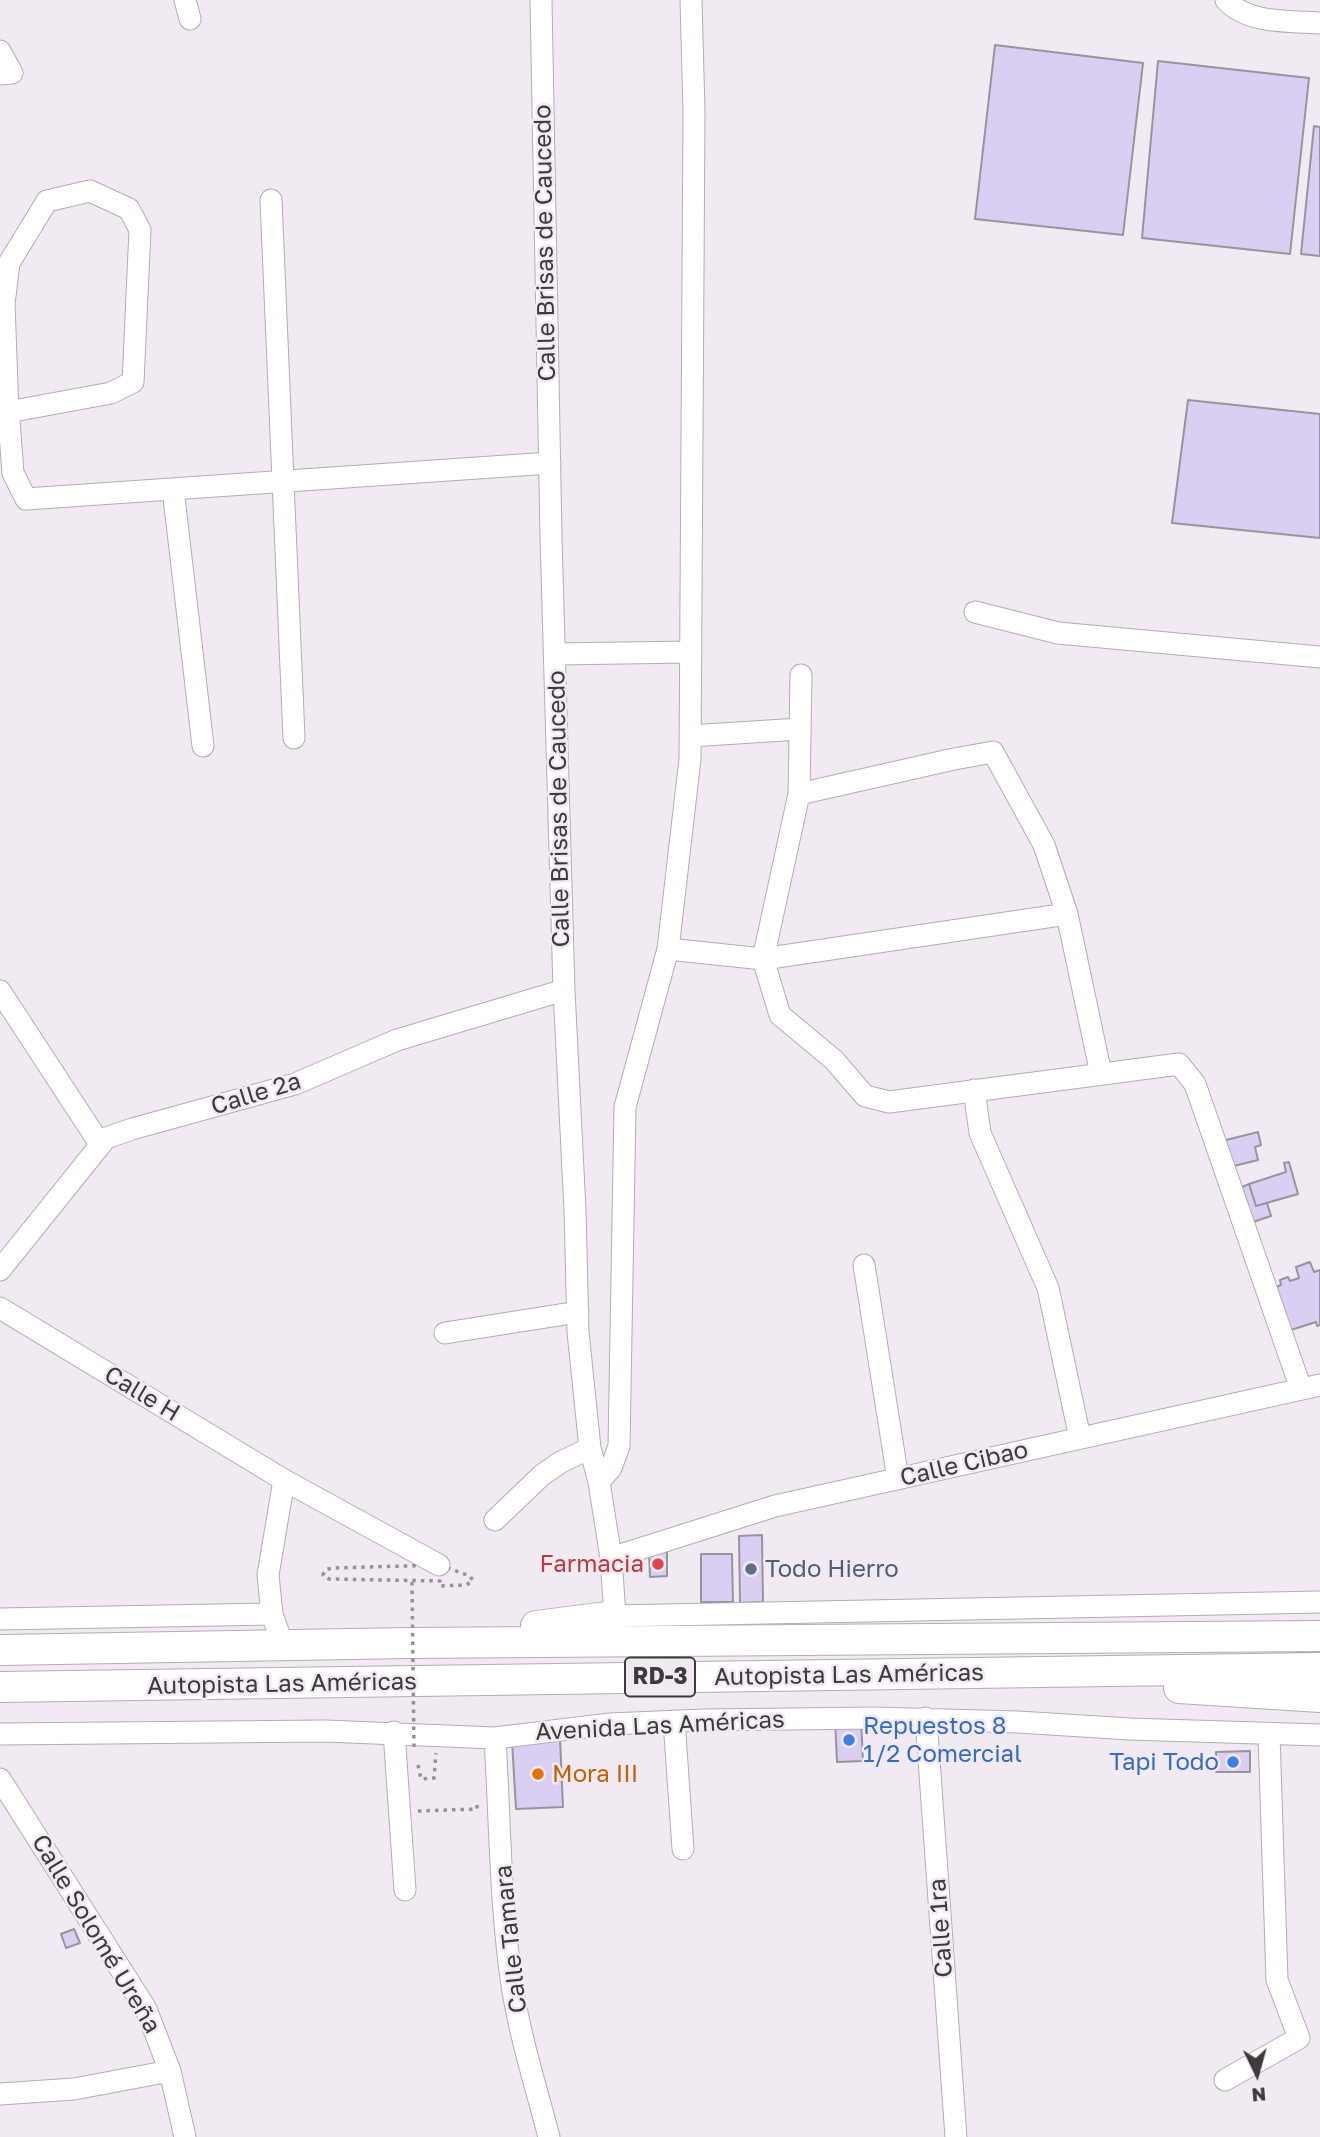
<!DOCTYPE html>
<html>
<head>
<meta charset="utf-8">
<style>
	body { margin:0 }
	#map { position:relative; width:1320px; height:2137px; overflow:hidden; background:#f2eaf3; font-family:"Golos Text",sans-serif }
	canvas { display:block }
	.north { position:absolute; left:1222px; top:2039px; width:70px; height:70px; -webkit-text-stroke:5px #f2eaf3; paint-order:stroke; rotate:175deg; font-size:19px; font-weight:700; line-height:28px; text-align:center; color:#3d3a3d }
	.north::after { content:''; display:block; margin:auto; width:24px; height:32px; background:#3d3a3d; clip-path:polygon(50% 0,100% 100%,50% 72%,0 100%) }
</style>
</head>
<body>
<div id="map">
<canvas width="1320" height="2137"></canvas>
<div class="north">N</div>
</div>
<script>
const ctx = document.querySelector('canvas').getContext('2d');
ctx.lineJoin = 'round';
function fillPath(path, color) {
  ctx.fillStyle = color;
  ctx.fill(path, 'evenodd');
}
function strokePath(path, color, width, dash) {
  ctx.strokeStyle = color;
  ctx.lineWidth = width;
  ctx.lineCap = dash ? 'butt' : 'round';
  ctx.setLineDash(dash || []);
  ctx.stroke(path);
}
function write(font, color, halo, rows, align = 'center') {
  ctx.font = font + ' "Golos Text",sans-serif';
  ctx.lineWidth = 5;
  ctx.setLineDash([]);
  ctx.textBaseline = 'middle';
  ctx.strokeStyle = halo;
  ctx.fillStyle = color;
  for (const [text, x, y, turn = 0] of rows) {
    ctx.save();
    ctx.translate(x, y);
    ctx.rotate((+turn || 0) * Math.PI / 180);
    ctx.textAlign = isNaN(turn) ? turn : align;
    if (halo) ctx.strokeText(text, 0, 0);
    ctx.fillText(text, 0, 0);
    ctx.restore();
  }
}
const building = new Path2D(`
	M995,45l148,18 -20,172 -148,-16z
	M1158,61l151,17 -19,176 -148,-16z
	M1314,126l6,1v129l-19,-2z
	M1188,400l132,14v124l-148,-15z
	M1258,1132l3,13 -6,2 3,13 -32,8 -8,-26z
	M1289,1162l9,32 -42,12 -7,-22 37,-12 -2,-9z
	M1249,1184l7,22 11,-3 4,13 -18,6 -11,-35z
	M1310,1262l4,10 6,-2v55l-3,1 -1,-4 -25,8 -15,-43 5,-2 -1,-5 8,-3 2,4 9,-3 -3,-11z
	M762,1535l1,67 -23,1 -1,-67z
	M667,1551v25l-17,1 -1,-25z
	M701,1554h31l1,48h-32z
	M861,1718l2,43 -26,1 -2,-43z
	M560,1738l3,69 -47,2 -4,-68z
	M1250,1751v21h-34v-20z
	M74,1929l6,14 -14,5 -5,-14z`);
fillPath(building, '#dacef2');
strokePath(building, '#97949e', 2);
const minor = new Path2D(`
	M185,0l5,19
	M541,0l10,537 13,453 11,220 3,122 12,116 9,34 12,76 4,58 705,-14
	M1226,0c21,24 65,21 94,23
	M0,51l12,22 -12,1
	M271,200l23,538
	M0,412h8l103,-19 22,-11 7,-152 -11,-21 -39,-18 -43,10 -38,62 -5,41 4,108 1,8 4,53 13,26 524,-36
	M173,489l30,257
	M975,612l83,21 262,24
	M555,654l136,-2
	M801,675l-2,119 -36,165 17,56 54,45 31,36 24,6 290,-38 16,20 106,305
	M690,736l110,-7
	M799,794l155,-35 39,-7 51,93 23,69 34,160
	M668,949l95,10 304,-45
	M0,991l100,153
	M974,1090l6,43 68,155 32,150
	M864,1265l34,214
	M0,1270l106,-132 26,-9 163,-45 102,-44 167,-50
	M0,1308l284,172 155,85
	M445,1333l133,-21
	M599,1482l12,-14 8,-22 6,-339 43,-158 22,-190 4,-648 -3,-111
	M495,1520l47,-45 19,-13 29,-14
	M611,1558l164,-52 545,-121
	M0,1619l272,-5
	M283,1645l-11,-31 -4,-39 16,-95
	M926,1718l30,419
	M674,1721l9,128
	M394,1732l11,158
	M0,1734l325,-3 170,7 115,-14 94,-4 170,-2 144,4 112,7 190,6
	M495,1738c5,82 5,166 17,247 8,52 24,102 37,152
	M0,1779l146,230 24,62 15,66
	M1225,2080l74,-42 -22,-58 -8,-245
	M0,2094l74,-5 96,-18`);
const highway = new Path2D(`
	M536,1626l79,-10
	M0,1650l410,-7 910,-7
	M0,1687l1320,-19
	M1179,1688l141,9`);
strokePath(minor, '#b3acb4', 23);
strokePath(highway, '#b3acb4', 32);
strokePath(new Path2D(`
	M439,1565l31,11 3,5 -7,4 -26,1v-5l-111,-2 -6,-4 2,-5 7,-2z
	M418,1765l3,14 13,-1 2,-25
	M418,1811l59,-2v-4`), '#979197', 3.5, [3.5, 5]);
strokePath(minor, '#fff', 21);
strokePath(highway, '#fff', 30);
strokePath(new Path2D(`
	M412,1582l2,167`), '#979197', 3.5, [3.5, 5]);
for (const [x, y, r, color] of [
	[658,1564,7,"#e0444e"],
	[751,1569,7,"#5c6f8a"],
	[849,1740,7,"#3f7fe0"],
	[1233,1762,7,"#3f7fe0"],
	[538,1774,7,"#e8710a"]
]) {
  const dot = new Path2D();
  dot.arc(x, y, r, 0, 2 * Math.PI);
  ctx.fillStyle = color;
  ctx.fill(dot);
  strokePath(dot, '#f2eaf3', 2.5);
}
for (const [x, y, w] of [
	[660,1677,70]
]) {
  const box = new Path2D();
  box.roundRect(x - w / 2, y - 19.5, w, 39, 5);
  ctx.fillStyle = '#f2eaf3';
  ctx.fill(box);
  strokePath(box, '#3d3a3d', 2);
}
write('bold 23px', '#3d3a3d', null, [
	["RD-3",660,1677]
]);
write('24px', '#3d3a3d', '#f2eaf3', [
	["Calle Brisas de Caucedo",545,243,-91],
	["Calle Brisas de Caucedo",559,809,-91],
	["Calle 2a",256,1094,-17],
	["Calle H",142,1394,31],
	["Calle Cibao",964,1464,-13],
	["Autopista Las Américas",849,1675,-1],
	["Autopista Las Américas",282,1684,-1],
	["Avenida Las Américas",660,1726,-3],
	["Calle 1ra",941,1928,-94],
	["Calle Solomé Ureña",96,1934,59],
	["Calle Tamara",511,1939,-96]
]);
write('24px', '#be3a42', '#f2eaf3', [
	["Farmacia",644,1564]
], 'right');
write('24px', '#4e5e75', '#f2eaf3', [
	["Todo Hierro",765,1569]
], 'left');
write('24px', '#366cbe', '#f2eaf3', [
	["Repuestos 8",863,1726],
	["1/2 Comercial",863,1754],
	["Tapi Todo",1219,1762,"right"]
], 'left');
write('24px', '#c56008', '#f2eaf3', [
	["Mora III",552,1774]
], 'left');
</script>
</body>
</html>
